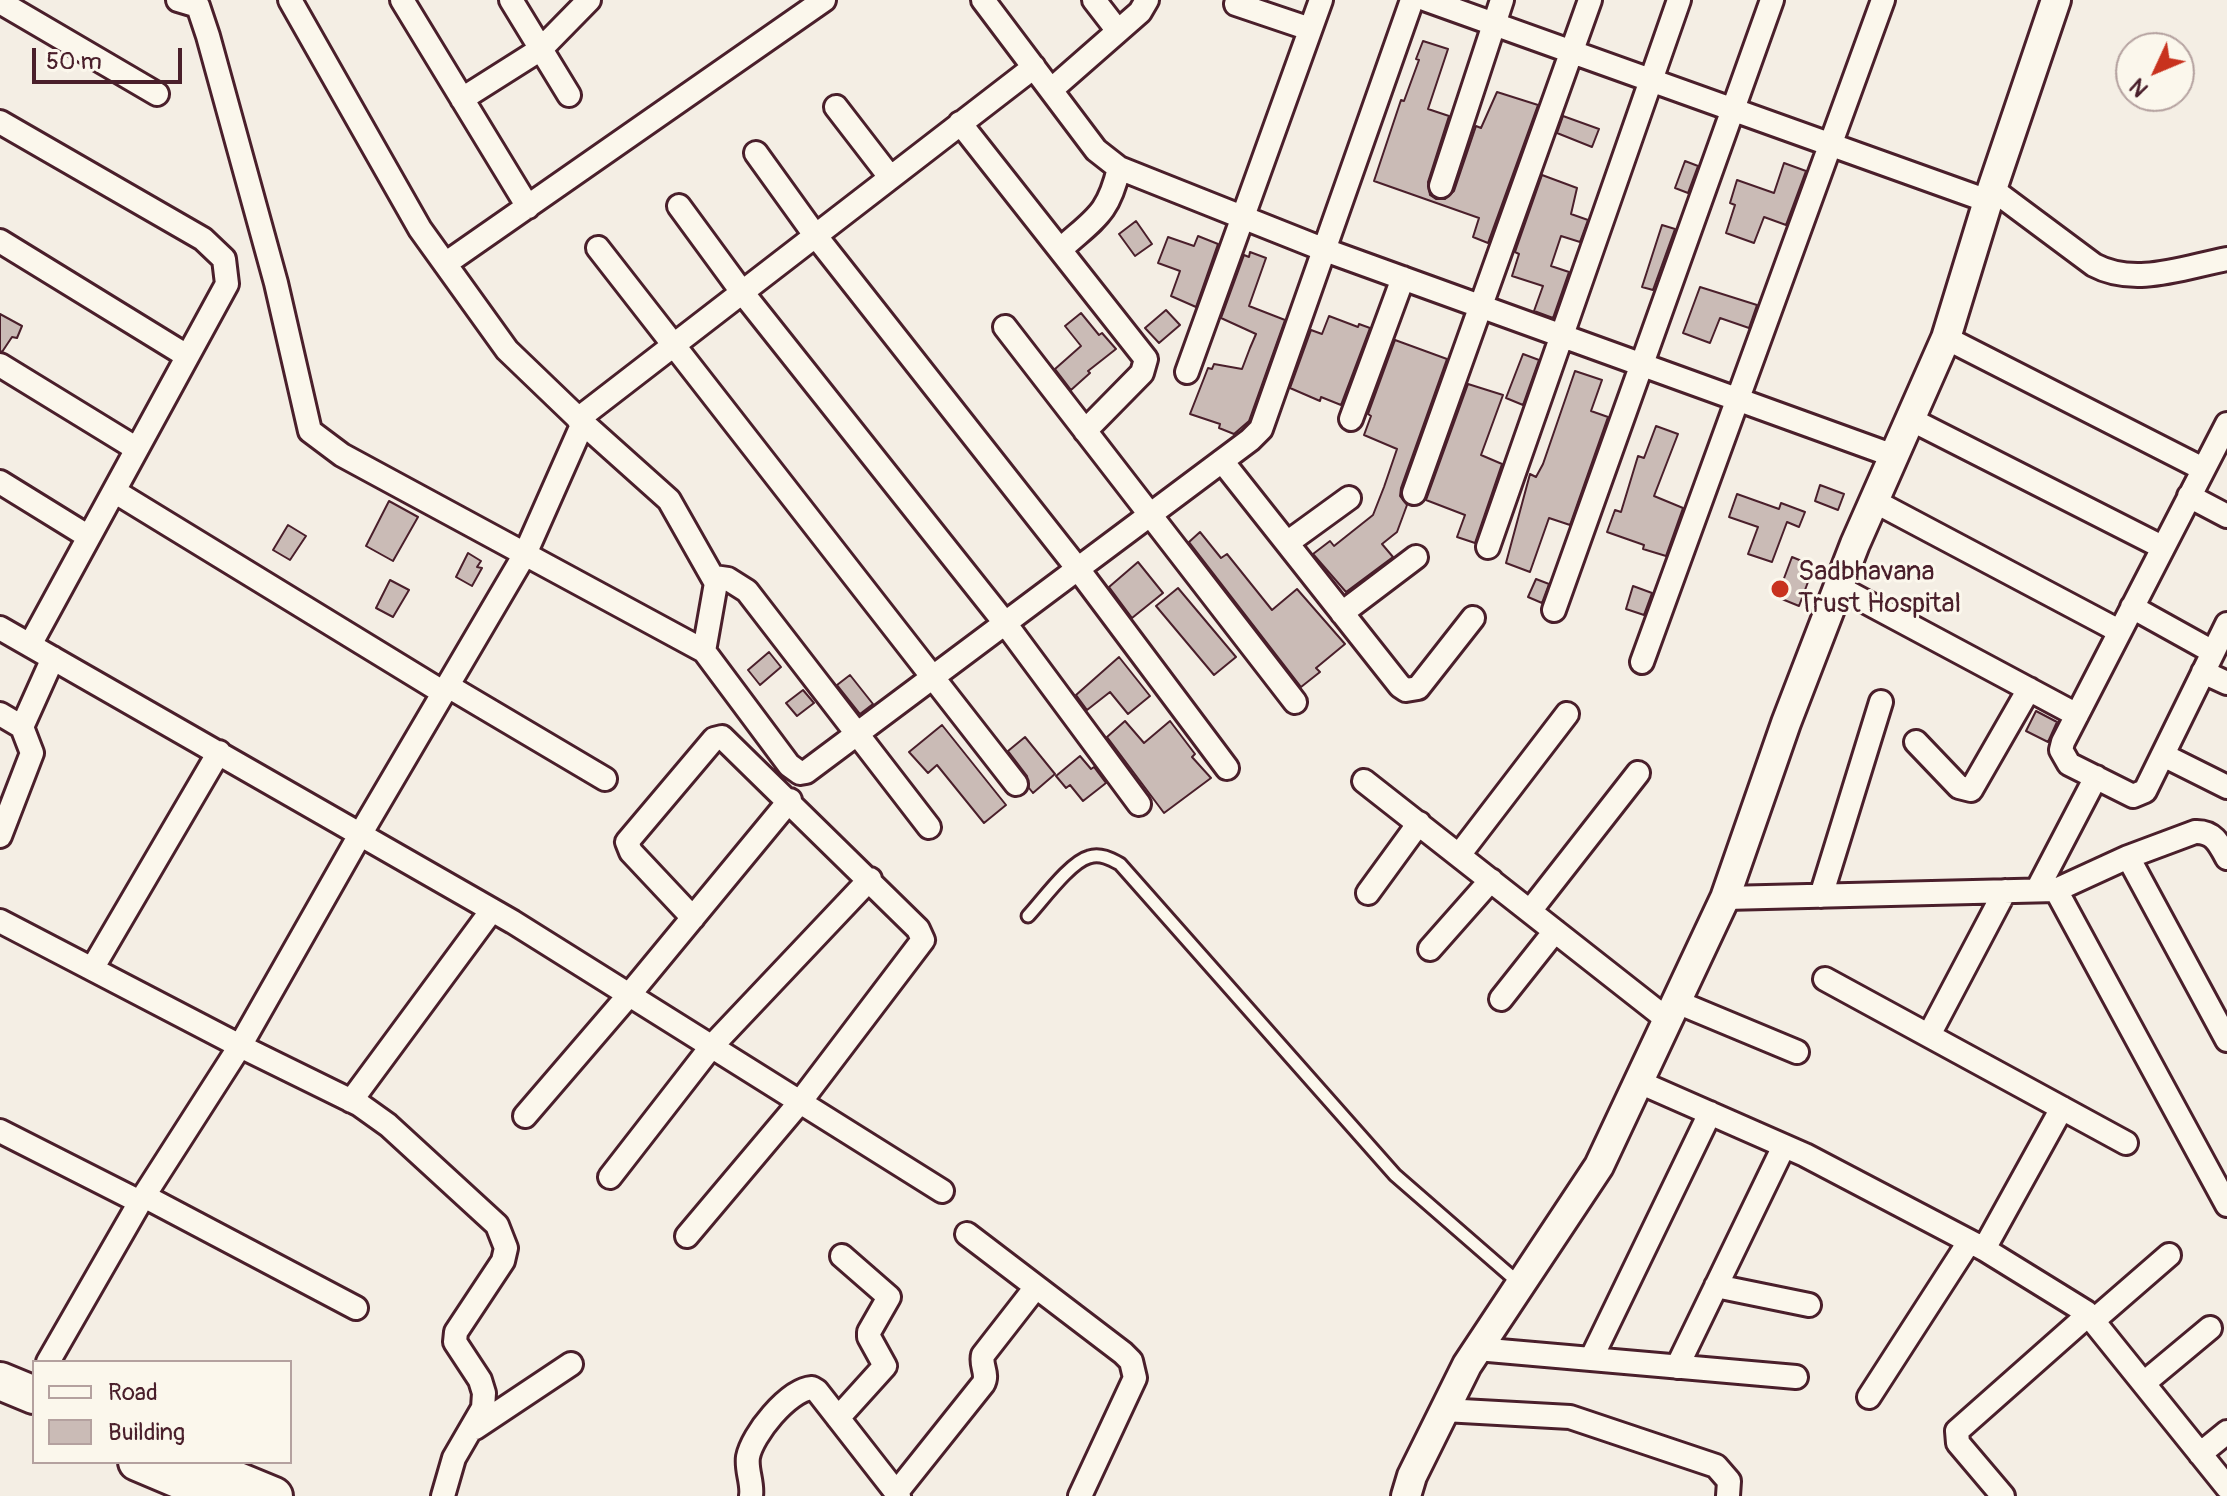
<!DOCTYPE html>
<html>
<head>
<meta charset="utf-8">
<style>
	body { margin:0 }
	#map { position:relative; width:2227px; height:1496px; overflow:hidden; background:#f4eee4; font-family:Pangolin,sans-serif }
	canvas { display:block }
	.legend { position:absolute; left:32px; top:1360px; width:260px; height:104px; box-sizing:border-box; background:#fbf7ec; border:2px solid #b4a19f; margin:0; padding:10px 14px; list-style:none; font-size:24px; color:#4a1f2b }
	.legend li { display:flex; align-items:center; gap:16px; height:40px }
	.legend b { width:40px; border:2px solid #b4a19f }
	.north { position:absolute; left:2115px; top:32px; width:80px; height:80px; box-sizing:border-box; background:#fbf7ec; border:2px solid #b4a19f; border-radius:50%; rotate:226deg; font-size:22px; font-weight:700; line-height:32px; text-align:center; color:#4a1f2b }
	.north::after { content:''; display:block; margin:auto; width:28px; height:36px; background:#c8321e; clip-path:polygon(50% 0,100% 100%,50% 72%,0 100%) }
	.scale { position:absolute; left:32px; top:48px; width:150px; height:36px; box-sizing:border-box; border:4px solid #4a1f2b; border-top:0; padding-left:10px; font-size:24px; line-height:28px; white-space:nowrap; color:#4a1f2b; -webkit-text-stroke:6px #fbf7ec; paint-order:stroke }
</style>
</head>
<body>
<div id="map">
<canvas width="2227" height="1496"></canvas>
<ul class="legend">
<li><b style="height:10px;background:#fbf7ec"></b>Road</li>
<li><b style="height:22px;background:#cabbb6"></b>Building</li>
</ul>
<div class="north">N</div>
<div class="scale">50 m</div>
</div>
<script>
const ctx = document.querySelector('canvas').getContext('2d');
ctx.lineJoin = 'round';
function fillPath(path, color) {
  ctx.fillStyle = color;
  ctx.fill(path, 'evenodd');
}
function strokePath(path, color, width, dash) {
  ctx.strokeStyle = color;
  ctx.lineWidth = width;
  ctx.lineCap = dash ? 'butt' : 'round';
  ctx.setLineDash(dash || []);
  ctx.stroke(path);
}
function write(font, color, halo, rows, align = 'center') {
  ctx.font = font + ' Pangolin,sans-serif';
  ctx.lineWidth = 6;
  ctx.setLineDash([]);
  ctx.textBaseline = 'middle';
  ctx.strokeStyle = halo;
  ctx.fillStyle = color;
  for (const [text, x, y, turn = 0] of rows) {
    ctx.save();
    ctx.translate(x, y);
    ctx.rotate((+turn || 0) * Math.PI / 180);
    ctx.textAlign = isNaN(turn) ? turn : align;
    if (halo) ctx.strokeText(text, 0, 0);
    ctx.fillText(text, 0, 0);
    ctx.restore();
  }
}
const building = new Path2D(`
	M1423,41l25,8 -20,60 21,7 -21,66 2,13 6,4h9l9,-8 22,-65 5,2 16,-36 41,13 -50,138 -15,-6 6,-19 -105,-37 27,-81 3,1 15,-41 -3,-1z
	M1563,116l36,13 -7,18 -35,-14z
	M1685,161l13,5 -10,27 -13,-5z
	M1784,163l22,8 -20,54 -22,-8 -10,26 -28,-10 9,-28 -5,-2 7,-23 37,13z
	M1542,175l35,13 -6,26 17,6 -8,22 -19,-6 -10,30 18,6 -16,46 -19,-7 9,-25 -31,-10 7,-22 -4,-2z
	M1136,221l16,23 -17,12 -16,-22z
	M1662,225l13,4 -22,61 -11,-3z
	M1198,236l20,8 -22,63 -25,-11 9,-25 -22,-8 10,-26 26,9z
	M1250,252l16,6 -17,48 36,14 -36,101 -15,13 -15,-6 1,-4 -30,-10 18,-46 4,1 2,-5 28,5 8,-21 6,-14 -35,-16 23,-63 5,2z
	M1700,287l57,18 -8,23 -29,-10 -10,25 -27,-10z
	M1166,310l14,15 -21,18 -14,-15z
	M1081,313l18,22 3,-2 14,16 -28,22 2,2 -19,17 -16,-21 26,-23 -16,-20z
	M0,314l22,12 -5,12 -5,-1 -10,15 -2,-1z
	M1329,316l29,11 1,-3 11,4 -29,77 -20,-8 -1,4 -30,-13 21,-58 11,4z
	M1395,340l52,19 -46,129 -1,8 7,9 -10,27 -15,12 11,13 -47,35 -33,-38 17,-13 4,5 39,-31 11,-28 13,-38 -33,-14 7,-19 -3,-2z
	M1523,354l16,6 -16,45 -17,-7z
	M1575,371l27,9 -11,31 17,6 -38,108 -21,-7 -19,54 -24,-9 24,-89 6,3 7,-13z
	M1468,384l35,11 -22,60 21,9 -27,79 -18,-6 8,-22 -39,-15z
	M1656,426l22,8 -24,62 29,12 -17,48 -23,-7 1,-4 -37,-13 8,-22 6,2 17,-56 6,2z
	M1820,485l24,9 -6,16 -23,-9z
	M1737,494l42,15 2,-6 24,9 -6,15 -12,-5 -15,40 -24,-8 10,-27 -29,-10z
	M389,501l29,16 -25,44 -27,-15z
	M288,525l18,11 -16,24 -17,-10z
	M1200,532l21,26 6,-4 45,56 25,-21 48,55 -29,24 4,4 -19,15 -112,-145z
	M468,553l13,8 -4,6 5,1 -10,18 -16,-9z
	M1792,557l22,9 -15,40 -22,-9z
	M1138,562l25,31 -31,25 -23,-31z
	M1536,579l13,5 -7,19 -14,-6z
	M390,580l19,10 -16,27 -17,-9z
	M1633,586l19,7 -8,22 -18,-6z
	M1178,588l58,69 -22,18 -58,-69z
	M769,652l12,15 -21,18 -12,-15z
	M1119,657l31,39 -22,18 -18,-22 -23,18 -11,-15z
	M850,675l23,29 -13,10 -23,-29z
	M803,690l11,13 -17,13 -11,-13z
	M2036,711l21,11 -9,20 -22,-11z
	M1125,721l19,22 26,-22 25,33 -3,3 19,21 -47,35 -57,-76z
	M942,725l64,80 -22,18 -47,-58 -9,8 -19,-21z
	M1025,737l30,37 -22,19 -4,-5 -2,-12 -19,-25z
	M1080,756l11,13 3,-2 12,16 -23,18 -13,-16 -4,3 -10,-12z`);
fillPath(building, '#cabbb6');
strokePath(building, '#4a1f2b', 2);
const service = new Path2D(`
	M1028,916c14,-15 42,-54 61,-59 11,-4 22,2 31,7l275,311 124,108`);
const minor = new Path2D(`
	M178,0l20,6 10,30 68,247 34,148 32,24 362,196 85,114 11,8 6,-1 444,-332 11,-11 151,-429
	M290,0l130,229 87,121 76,73 86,77 47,83 -12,68
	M402,0l126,207
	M511,0l58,95
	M983,0l113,150 23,18 206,82 569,206
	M1094,0l24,31
	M1427,0l561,201
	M0,2l157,92
	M1236,4l74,25
	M1051,90l89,-78 7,-12
	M462,99l79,-50 48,-49
	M836,107l54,70
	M0,122l203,117 21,20 3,25 -197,361
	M960,123l186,236 -4,14 -57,58
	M756,153l59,82 263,334 149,199
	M1441,186l61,-186
	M1992,189l102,76c41,22 90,2 133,-6
	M679,206l63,86 263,331 134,181
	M0,241l187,115
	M598,248l418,536
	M1061,249c34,-31 47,-34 58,-81
	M445,264l379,-264
	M1005,327l290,375
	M1946,338l257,131
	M0,365l137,84
	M1187,372l134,-372
	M578,419l456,-352
	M1351,419l52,-141
	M1910,419l252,128
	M2227,424l-164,318 -2,8 8,14 64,32 12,-5 82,-167
	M1222,461l178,225 6,4 12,-2 55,-70
	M0,482l89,55
	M114,491l330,202
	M1414,493l176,-493
	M2189,496l38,20
	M1874,501l245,130
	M1287,543l62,-45
	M1488,547l191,-547
	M714,577l14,2 19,12 182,236
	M1838,587l239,128
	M2132,607l81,45
	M1554,610l218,-610
	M1342,613l74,-56
	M0,628l513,294 429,269
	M1642,662l241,-662
	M2203,672l24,11
	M448,686l157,93
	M0,714l22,13 10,26 -32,83
	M22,727l31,-69
	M1916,742l43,45 12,3 58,-101
	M2163,755l64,32
	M1364,781l304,239
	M1459,855l108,-141
	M2128,857l99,183
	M2037,890l59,-113
	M2056,890l72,-33 67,-25c18,-1 24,11 32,26
	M1368,893l51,-70
	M1821,896l60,-194
	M1725,898l331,-8 171,315
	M1530,911l108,-138
	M0,921l240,125 120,59 28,20 109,100 9,23 -3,13 -47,71 -1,10 25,38 4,13 -1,15 -29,50 -11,38
	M1430,949l61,-69
	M92,969l127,-217
	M1825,979l301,164
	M1501,999l54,-68
	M1677,1002l120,50
	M1929,1035l76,-144
	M1639,1082l166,73 179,94 102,63 141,175
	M351,1101l141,-191
	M525,1116l104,-121 161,-195
	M0,1131l140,71 100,-156 121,-213 164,-279 58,-131
	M610,1177l101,-130 159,-168
	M144,1196l212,112
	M967,1234l156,119 8,8 4,17 -55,118
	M687,1236l113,-134 123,-162 -5,-11 -196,-192 -8,2 -87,103 4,10 62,66
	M1984,1249l78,-141
	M1716,1286l93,19
	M2093,1321l76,-66
	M1477,1349l319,28
	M1591,1359l119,-246
	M48,1362l92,-160
	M1677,1367l107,-221
	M2144,1383l66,-55
	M1869,1397l100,-155
	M1444,1410l126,7 146,49 13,15 -1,15
	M838,1418l47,-52 -16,-29v-5l20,-35 -47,-41
	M475,1428l96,-64
	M2200,1454l27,-22
	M896,1493l87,-109c6,-10 -3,-18 0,-29l53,-68
	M751,1496c2,-13 -5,-26 -3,-39 4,-22 40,-67 64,-69l5,3 82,105
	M2003,1496l-45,-53 -1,-12 131,-116`);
const tertiary = new Path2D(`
	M1406,1496l6,-20 55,-111 132,-199 126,-268 61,-175 69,-179 91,-206 42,-137 68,-201`);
const trunk = new Path2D(`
	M0,1381l34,14
	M137,1462l81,34
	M194,1463l80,33`);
strokePath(service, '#4a1f2b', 17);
strokePath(minor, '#4a1f2b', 28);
strokePath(tertiary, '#4a1f2b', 34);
strokePath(trunk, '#4a1f2b', 42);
strokePath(service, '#fbf7ec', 11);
strokePath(minor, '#fbf7ec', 22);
strokePath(tertiary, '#fbf7ec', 28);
strokePath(trunk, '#fbf7ec', 36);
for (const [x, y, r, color] of [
	[1780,589,10,"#c8321e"]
]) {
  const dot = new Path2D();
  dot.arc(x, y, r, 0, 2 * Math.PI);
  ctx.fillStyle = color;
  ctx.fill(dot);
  strokePath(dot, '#fbf7ec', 3);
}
write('28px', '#4a1f2b', '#fbf7ec', [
	["Sadbhavana",1798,573],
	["Trust Hospital",1798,605]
], 'left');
</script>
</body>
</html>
